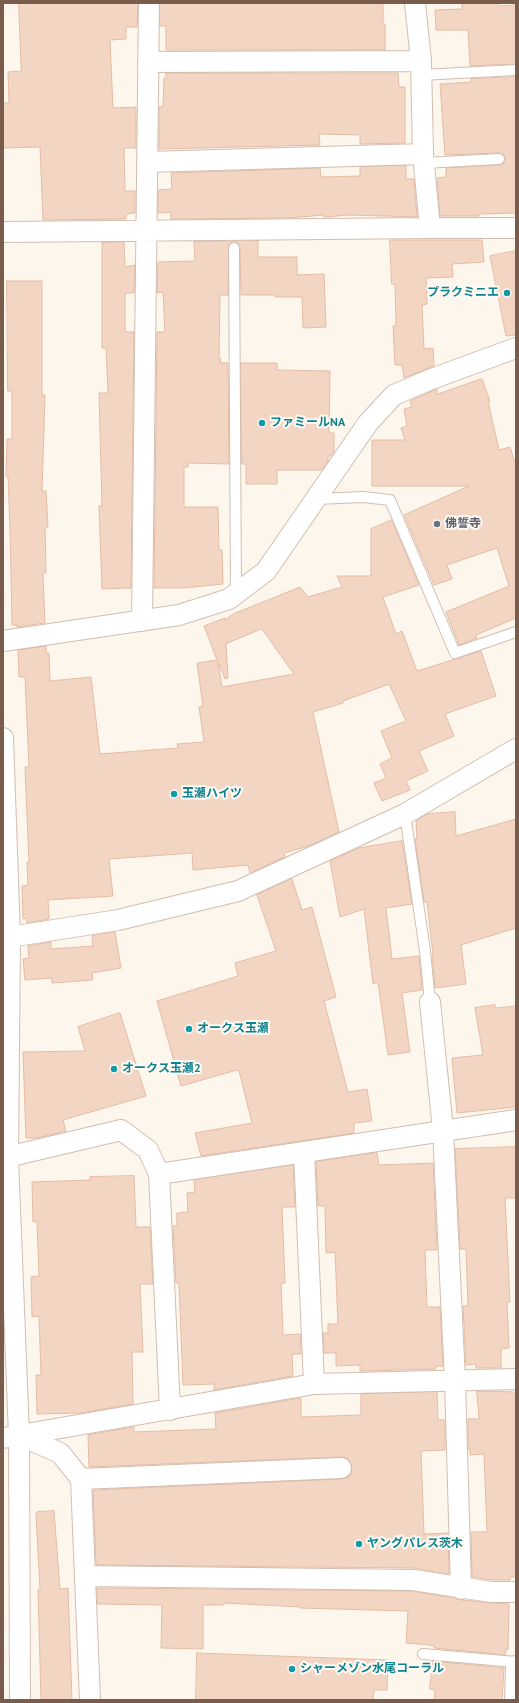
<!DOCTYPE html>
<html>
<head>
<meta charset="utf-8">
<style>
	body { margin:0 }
	#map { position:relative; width:519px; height:1703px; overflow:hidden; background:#fdf6ec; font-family:"PT Sans",sans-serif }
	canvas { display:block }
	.frame { position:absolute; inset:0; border:4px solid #7a5c4d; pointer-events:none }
</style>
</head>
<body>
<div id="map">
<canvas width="519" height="1703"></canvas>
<div class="frame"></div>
</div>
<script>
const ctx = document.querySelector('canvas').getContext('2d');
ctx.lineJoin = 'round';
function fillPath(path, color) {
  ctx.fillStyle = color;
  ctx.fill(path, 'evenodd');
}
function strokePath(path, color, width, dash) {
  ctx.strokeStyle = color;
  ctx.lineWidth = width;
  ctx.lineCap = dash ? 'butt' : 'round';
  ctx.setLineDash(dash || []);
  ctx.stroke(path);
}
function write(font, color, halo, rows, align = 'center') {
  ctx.font = font + ' "PT Sans","Noto Sans JP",sans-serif';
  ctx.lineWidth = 4;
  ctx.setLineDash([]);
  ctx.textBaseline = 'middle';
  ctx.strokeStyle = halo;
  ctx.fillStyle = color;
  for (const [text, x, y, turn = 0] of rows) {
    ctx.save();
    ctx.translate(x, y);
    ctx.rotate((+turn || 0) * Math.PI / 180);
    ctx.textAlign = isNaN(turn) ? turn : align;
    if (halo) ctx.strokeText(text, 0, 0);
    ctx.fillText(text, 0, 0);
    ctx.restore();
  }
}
const building = new Path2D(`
	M19,3h119l-1,24h-11v12l-16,1 3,68 23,-1v41h-12l1,43h10v22l-9,1v5l-83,1 -3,-73 -37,1v-45h6l-1,-31 13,-1z
	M160,3h223v21h2v26h-219v-24h-6z
	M462,3h37v3l17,-1v59l-46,2 -2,-36h-32l-1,-20 27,-1z
	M166,73h232l1,14h6v56l-45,1v-9l-41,-1 1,11 -161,4v-42h4l1,-29h2z
	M516,77v136l-37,1v2h-39l-3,-38 9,-1v-9l53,-3 4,-1 2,-5 -1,-4 -5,-2 -54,2 -5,-71 31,-2v-3z
	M406,166v13h8l3,38 -68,-2 -25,2v-2l-36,3 -117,1v-7l-13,1v-23l14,-1 -1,-16 149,-5 1,9 39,-1v-9z
	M390,240h92l2,22 -32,2 1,13 -27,1 1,26 -5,1 2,44 9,-1 1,18 -30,12 -2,-13h-7l-2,-39h3l-1,-42h-3z
	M258,241v16h39v18l27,-1 2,53 -23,1 -1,-31h-27v-2h-34l-1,-47 -3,-6h-3l-5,2 -1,51h-8l-1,64h2l-1,4h8l1,101 -41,-1v4h-4v40h34l1,43h3l1,34 -39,4h-30l3,-256h8l-2,-40 -6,1 1,-31 37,-1 -1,-19z
	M124,242l1,25 10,-2 -1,28h-9v39h9l-3,256 -29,1 -3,-83h3l-3,-113h9l-2,-45h-4v-105z
	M516,251v84l-10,1 -16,-80z
	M7,281h35v114h3l-3,96h4l2,36h-3l1,45 -3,1 2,50 -28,4v-2h-5l-2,-97 -2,-52h-2l1,-37h5v-48h-4z
	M241,363h36v7l53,1 -1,62h5v19l-3,4h-3v5l-6,9h-45v14h-31v-20h-4z
	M482,379l8,22h-2l11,49 11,-3 6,19v152l-40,17 1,3 -18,7 -13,-33 63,-26 -12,-38 -50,17 5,14 -18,6 -30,-70 65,-29h-97v-46h33l-4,-12 6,-2 -3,-17 8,-2 -2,-6 27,-12v5z
	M392,520l27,65 -36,12 13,37 6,-3 15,40 64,-20 15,45 -51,18 9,22 -35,15 9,20 -22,10 4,9 -28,11 -8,-18 12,-5 -6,-14 12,-6 -11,-27 25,-10 -17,-37 -46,17v2l-30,9 26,120 -30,14 -25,7 1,4 -35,16 -2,-8 -55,5 -1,-17 -83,6 4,37 -65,4 1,19 -22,4 -1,-5 -3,1 -1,-33 6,-1 -1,-23h2l-4,-95h4l-4,-90h-6l-1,-27 28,-4v7h3l1,28 41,-4 9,77 78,-6 -1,-4 27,-2 -5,-35 4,-1 -6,-43 20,-3 -13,-34 21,-8v2l8,-6 67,-27 8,10 34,-10 -5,-11h34v-47zM262,629l32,45 -72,13 -4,-25 7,17 3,-1 -2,-34z
	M455,812l1,24 60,-17v109l-55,17 5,39 -31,4 -3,-34h1l-6,-52h-3l-9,-63h2l-1,-18 11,-7z
	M402,841l10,63 -26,4 6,51 27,-3 3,34 -20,3 8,59 -22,3 -10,-73 -5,2 -9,-75 -24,8 -10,-56 29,-13z
	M292,879l10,31 10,-3 24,90 -12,4 24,91 19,-3 5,32 -18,2v10l-153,23 -6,-23 57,-10 -13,-52 -2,-1 -56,16 -24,-85 81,-25 -3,-13 41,-12 -19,-56z
	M115,932l6,36 -29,5 1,7 -41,3v-5l-27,2 -2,-21 6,-1 -1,-12 23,-4v7l42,-3 -1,-10z
	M495,1005v3l21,-2v101l-59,6 -5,-55 31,-3 -8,-47z
	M120,1013l26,83 -83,24 3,11 -29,7h-11l-3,-86 62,-1 -7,-24z
	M516,1147v51h-11l5,104h-3l2,46 -8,1v19h-25v-4l-10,1 -3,-59h5l-2,-57h-6l-5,-100z
	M377,1153l2,12 54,-2 4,87h-12l2,57h13l3,59h-7v3l-76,2v-6l-24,1v-13h-12l-1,-20h5v-9h10l-3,-72 -9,1 -1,-47h-7l-2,-44z
	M293,1165l2,42h-13l3,76h-4l2,52 17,-1 1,20h-9l1,22 -79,14v-6l-31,1 -4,-102h-3l-3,-57h4v-13l11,-1 -1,-19 8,-1 -1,-12z
	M134,1176l2,51h14l3,57h-13l3,68h-11l1,52 -53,9 -43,1 -1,-39h5l-2,-59 -7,1 -1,-40 8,-1 -2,-55 -4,1 -1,-40 58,-2v-3z
	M477,1391l39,1v185h-6v3h-18l-20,-3 -1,-45h16l-3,-78 -14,1v-6h-2v-30h11z
	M437,1392l1,28h7v30l-24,1 3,83 24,-1 1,41 -36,-6 -317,-3 -3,-75 248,-11 6,-1 4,-4 1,-7 -2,-5 -3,-4 -6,-1 -252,10 -1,-32 46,-8v5l82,-3 -1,-16 86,-15v19l60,-2v-21z
	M54,1511l6,78 8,-1 4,112h-31l-3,-110 2,-1 -4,-75 1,-2z
	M97,1588l315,3 42,7 7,2 48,4 -1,46 -2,-1 -1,6 -71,-7v-2l-5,-1 -23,-2 2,-32 -108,-3v-1l-76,-4v2h-21v44l-42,-1 1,-43 -64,-1z
	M197,1653l191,7 -1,30h-13l-1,10h-177z
	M433,1661l71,7 -2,32h-68l1,-10 -5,-1z`);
fillPath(building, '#f3d5c3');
strokePath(building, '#e6bba3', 1);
const lane = new Path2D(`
	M421,75l95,-5
	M424,163l75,-4
	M234,248l2,346
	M316,499l47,-2 27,3 65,153 61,-21
	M405,814l20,137 5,51
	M423,1654l93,8`);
const street = new Path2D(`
	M421,61l2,93 7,74h86
	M148,62l273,-1 -6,-58
	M147,162l276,-8
	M3,232l427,-4
	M142,621l7,-618
	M3,641l176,-26 50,-16 37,-28 102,-148 26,-28 35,-15 87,-32
	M3,738l7,199 -2,221 11,277 1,265
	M3,938l115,-18 120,-29 167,-77 111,-65
	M430,1002l13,128 12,251 6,208
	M304,1152l10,232
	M3,1158l118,-28 27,20 11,24 357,-54
	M159,1174l11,236
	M19,1435l41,18 21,26 9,221
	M3,1438l311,-54 202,-5
	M81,1479l260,-11
	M85,1576l328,4 78,12h25
	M515,1700l1,-34`);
strokePath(lane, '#d1beb0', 12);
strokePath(street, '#d1beb0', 22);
strokePath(lane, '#fff', 10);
strokePath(street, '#fff', 20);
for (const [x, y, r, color] of [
	[507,293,4,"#0f9aa8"],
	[262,423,4,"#0f9aa8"],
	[437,524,4,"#6b7280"],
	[174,794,4,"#0f9aa8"],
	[189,1029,4,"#0f9aa8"],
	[114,1069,4,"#0f9aa8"],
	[359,1544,4,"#0f9aa8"],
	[292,1669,4,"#0f9aa8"]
]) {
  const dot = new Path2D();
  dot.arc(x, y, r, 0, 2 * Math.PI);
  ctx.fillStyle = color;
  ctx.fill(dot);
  strokePath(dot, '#fffaf3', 1.5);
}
write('bold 12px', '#0d838f', '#fffaf3', [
	["プラクミニエ",499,293,"right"],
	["ファミールNA",270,423],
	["玉瀬ハイツ",182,794],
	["オークス玉瀬",197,1029],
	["オークス玉瀬2",122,1069],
	["ヤングパレス茨木",367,1544],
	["シャーメゾン水尾コーラル",300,1669]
], 'left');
write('bold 12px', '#5b616d', '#fffaf3', [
	["佛誓寺",445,524]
], 'left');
</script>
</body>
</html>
